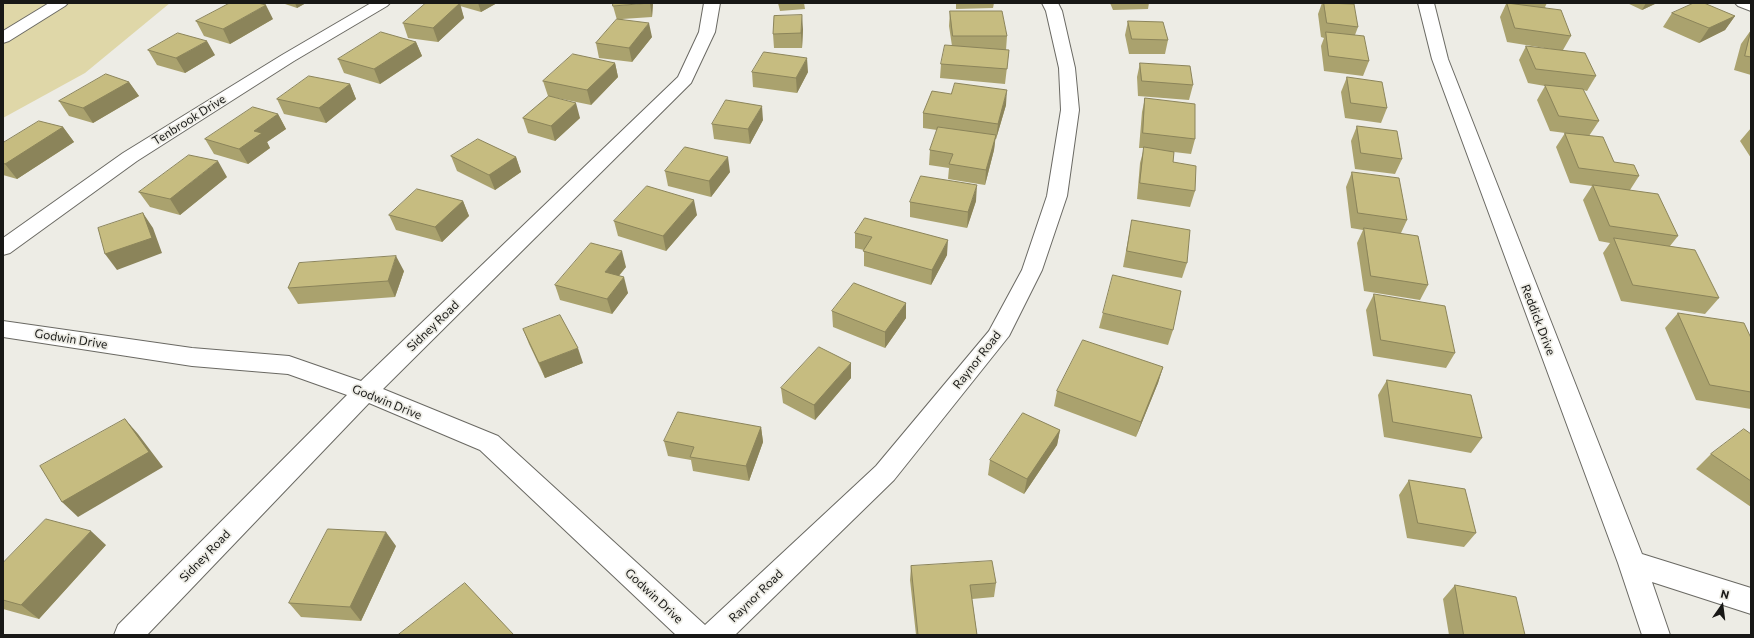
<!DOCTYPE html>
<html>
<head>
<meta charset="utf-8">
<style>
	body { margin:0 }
	#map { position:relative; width:1754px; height:638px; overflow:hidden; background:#edece5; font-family:Commissioner,sans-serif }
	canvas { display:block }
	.frame { position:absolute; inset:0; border:4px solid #181816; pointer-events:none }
	.north { position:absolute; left:1702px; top:586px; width:40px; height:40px; -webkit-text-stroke:3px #edece5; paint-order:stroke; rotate:14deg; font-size:11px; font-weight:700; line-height:16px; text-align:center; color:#181816 }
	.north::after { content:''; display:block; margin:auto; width:14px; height:18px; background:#181816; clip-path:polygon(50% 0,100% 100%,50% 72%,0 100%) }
</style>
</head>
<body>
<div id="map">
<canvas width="1754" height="638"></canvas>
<div class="frame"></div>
<div class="north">N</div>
</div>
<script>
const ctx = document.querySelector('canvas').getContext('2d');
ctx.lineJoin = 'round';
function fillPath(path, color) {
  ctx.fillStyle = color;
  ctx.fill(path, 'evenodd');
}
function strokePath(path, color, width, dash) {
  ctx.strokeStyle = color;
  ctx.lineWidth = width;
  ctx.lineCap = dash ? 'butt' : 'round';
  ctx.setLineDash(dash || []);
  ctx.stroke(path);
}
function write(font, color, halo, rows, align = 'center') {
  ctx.font = font + ' Commissioner,sans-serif';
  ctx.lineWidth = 3.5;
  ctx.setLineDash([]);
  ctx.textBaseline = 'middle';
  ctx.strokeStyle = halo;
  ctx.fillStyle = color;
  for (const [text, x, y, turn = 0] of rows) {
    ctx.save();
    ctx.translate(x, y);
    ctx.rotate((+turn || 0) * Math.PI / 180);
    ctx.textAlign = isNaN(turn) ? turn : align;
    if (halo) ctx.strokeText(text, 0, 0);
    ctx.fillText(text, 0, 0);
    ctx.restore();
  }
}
fillPath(new Path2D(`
	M3,3h167l-85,70 -82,45z`), '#dfd7a8');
const minor = new Path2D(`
	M49,3h19l-3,3 -56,35 -6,2v-12z
	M371,3h19l-3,3 -93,55 -157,100 -127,92 -7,2v-17l120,-85 159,-98z
	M704,3h16l-5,29 -24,51 -308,306 115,47 207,189 171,-159 113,-135 33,-61 25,-74 14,-86 -2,-42 -13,-57 -4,-8h16l4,8 13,57 4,42 -12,86 -25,74 -33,66 -115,144 -159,155h-59l-196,-185 -111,-47 -222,232h-33l4,-10 229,-230 -59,-21 -96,-8 -189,-29v-16l189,27 97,8 72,25 317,-304 21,-45z
	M1418,3h16l14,56 194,495 109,34v26l-99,-32 18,53h-28l-24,-72 -186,-504z
	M1735,3h16v8l-13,-5z`);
strokePath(minor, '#6a6963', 2);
fillPath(minor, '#fff');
fillPath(new Path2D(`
	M282,3h24l-9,5z
	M458,3h39l-16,9 -21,-6 4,12 -26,24 -30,-4 -5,-15z
	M653,3l-1,14 -30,2 30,18 -20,25 -33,-4 -3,-15 21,-23 -4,-14z
	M778,3h26l1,6 -25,2z
	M956,3h38l-1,5 -37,1z
	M1110,3h39l-1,6 -35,1z
	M1322,3h27l9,24 -3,8 14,26 -6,15 -39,-5 -3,-25 3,-8 -3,-1 -3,-23z
	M1503,3h44l-2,4 26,29 -8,14 33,26 -9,15 -4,-1 16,31 -10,15 25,26 25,14 -9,14 48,46 -8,10 49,52 -14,16 -84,-13 -18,-48 7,-10 -11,-2 -16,-41 9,-14 -22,-3 -14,-36 9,-14 -15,-2 -13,-31 8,-14 -17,-3 -9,-23 7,-14 31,4 -50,-8 -7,-25 6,-13h-3z
	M1627,3h30l-15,7z
	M950,11l57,25 -1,14h3l-4,34 -65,-6 1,-14 11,-18 -3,-20z
	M1672,13l63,3 -10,14 -26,13 -36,-16z
	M273,19l-43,25 -26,-8 -8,-15z
	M1128,21l40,19 -3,14h-36l-4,-19z
	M803,29l-1,19h-28l-1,-14z
	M1751,30v45l-17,-5 7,-26z
	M416,42l6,14 -42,28 -36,-11 -6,-14z
	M148,50l67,5 -30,18 -28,-8z
	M615,63l3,14 -27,28 -39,-8 28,21 -25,23 -27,-8 -5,-15 26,-22h-1l-5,-15z
	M1140,63l53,22 -4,15 -51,-4 -1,-19z
	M752,72h56l-11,21 -44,-6z
	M1347,77l40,31 -6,15 -36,-5 -4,-26z
	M129,82l10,14 -46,27 -24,-7 -10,-15z
	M350,84l6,15 -30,24 -42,-9 -7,-15z
	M1145,98l50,41 -4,15 -17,-2 -1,10 22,29 -5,16 -53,-8 3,-36 4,-15h-5l3,-36z
	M1006,105l-10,34h-1l-1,11 -9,35 -37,-6 1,-11 -20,-3 1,-15 7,-20 -14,-2v-15z
	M278,114l8,15 -19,13 3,6 -22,16 -34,-10 -9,-15z
	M763,120l-13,24 -36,-5 -2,-15z
	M1357,126l45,33 -7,15 -40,-5 -4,-28z
	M63,127l11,15 -57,37 -14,-4v-32z
	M1751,128v30l-11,-17z
	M451,156l65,1 5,15 -26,18 -38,-19z
	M665,171l65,1 -19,25 -43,-11z
	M1352,172l55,48 -6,13 27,52 -8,15 -56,-9 -7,-48 6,-13 -12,-2 -5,-41z
	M227,177l-47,38 -30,-8 -11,-15z
	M463,201l6,15 -27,26 -46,-12 -7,-15z
	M976,201l-9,27 -57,-11v-15z
	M697,215l-31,36 -48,-15 -4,-15z
	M1132,220l55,43 -5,15 -59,-11 6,-32z
	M855,233l92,22 -16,30 -67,-19v-16l-9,-2z
	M626,267l-7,9 9,17 -16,21 -52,-14 -5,-15z
	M404,271l-9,26 -97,7 -10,-16z
	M1374,294l81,59 -9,15 -73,-12 -7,-46z
	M832,311l74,7 -21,30 -52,-21z
	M1103,313l70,17 -5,15 -69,-17z
	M1678,313l73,25v71l-55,-9 -31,-72z
	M523,329l60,34 -38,15 -16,-34z
	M1163,367l-5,16 -22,54 -82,-31 3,-15z
	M851,378l-36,42 -32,-17 -2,-15z
	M1387,380l95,58 -11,15 -87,-16 -6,-42z
	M761,427l2,15 -14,39 -56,-10 -2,-11 -23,-4 -4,-15z
	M1060,430l-3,15 -33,49 -36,-19 2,-15z
	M1751,434v73l-55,-38 15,-15z
	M1409,480l67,53 -12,14 -57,-9 -8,-43z
	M106,545l-67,74 -36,-10v-46z
	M396,546l-35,75 -60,-4 -12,-14z
	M911,566l85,17 -2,14 -22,2 5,36h-61l-6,-55z
	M1455,585l70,50h-76l-6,-36z`), '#aaa26e');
fillPath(new Path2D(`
	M295,3h11l-9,5z
	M460,3l4,15 -26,24 -5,-14z
	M478,3h19l-16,9z
	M650,3h3l-1,14z
	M1646,3h11l-15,7z
	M266,5l7,14 -43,25 -7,-15z
	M802,15l1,14 -1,19 -1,-15z
	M1735,16l-10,14 -26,13 10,-15z
	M649,23l3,14 -20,25 -3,-14z
	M207,41l8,14 -30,18 -9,-15z
	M416,42l6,14 -42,28 -6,-15z
	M807,58l1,14 -11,21 -1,-15z
	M615,63l3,14 -27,28 -4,-15z
	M129,82l10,14 -46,27 -10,-15z
	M350,84l6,15 -30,24 -7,-15z
	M1007,90l-1,15 -10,34 2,-15z
	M576,103l4,15 -25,23 -4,-15z
	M762,106l1,14 -13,24 -2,-15z
	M278,114l8,15 -19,13 3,6 -22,16 -9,-15 15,-18z
	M63,127l11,15 -57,37 -12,-15z
	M996,135l-2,15 -9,35 1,-15z
	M516,157l5,15 -26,18 -6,-15z
	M728,157l2,15 -19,25 -2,-16z
	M218,161l9,16 -47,38 -10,-16z
	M977,185l-1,16 -9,27 1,-16z
	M694,200l3,15 -31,36 -3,-15z
	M463,201l6,15 -27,26 -7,-15z
	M143,213l10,15 9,25 -45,17 -12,-16z
	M948,240l-1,15 -16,30 1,-15z
	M622,251l4,16 -17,20 -4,-15z
	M396,256l8,15 -9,26 -7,-16z
	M624,277l4,16 -16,21 -5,-15z
	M906,303v15l-21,30v-16z
	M578,348l5,15 -38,15 -6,-15z
	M851,363v15l-36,42 -1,-15z
	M1163,367l-5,16 -22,54 5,-15z
	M125,419l13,15 25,33 -85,50 -16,-15z
	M761,427l2,15 -14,39 -3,-15z
	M1060,430l-3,15 -33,49 3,-15z
	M91,531l15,14 -67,74 -18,-14z
	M386,532l10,14 -35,75 -11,-14z`), '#8b845a');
const building = new Path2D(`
	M230,3h28l8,2 -43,24 -27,-8z
	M426,3h34l-27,25 -30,-5z
	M613,3h37l-37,3z
	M1324,3l30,1 4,23 -31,-4z
	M1507,3l54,7 10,26 -56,-8z
	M1694,3h10l31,13 -26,12 -37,-15z
	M950,11h52l5,25h-54z
	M802,15l-1,18 -28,1 1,-18z
	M617,19l32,4 -20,25 -33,-5z
	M1128,21l35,1 5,18 -36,-1z
	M1751,30v27l-6,-1z
	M381,32l35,10 -42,27 -36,-10z
	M1326,32l38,4 5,25 -40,-5z
	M178,33l29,8 -31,17 -28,-8z
	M945,45l64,5 -2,19 -66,-5z
	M1526,46l59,7 11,23 -60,-7z
	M764,52l43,6 -11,20 -44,-6z
	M573,54l42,9 -28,27 -44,-9z
	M1140,63l50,3 3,19 -51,-4z
	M106,74l23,8 -46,26 -24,-7z
	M309,76l41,8 -31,24 -42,-9z
	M1347,77l35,5 5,26 -36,-5z
	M955,83l52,7 -9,34 -75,-11 9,-22 19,3z
	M1545,85l38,4 16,32 -40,-5z
	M549,96l27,7 -25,23 -28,-8z
	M1145,98l50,6v35l-52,-6z
	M726,100l36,6 -14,23 -36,-5z
	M253,107l25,7 -24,17 8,2 -23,16 -34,-10z
	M39,121l24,6 -58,37 -2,-1v-20z
	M1357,126l40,5 5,28 -41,-6z
	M938,127l58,8 -10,35 -37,-6 4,-10 -23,-4z
	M1565,133l38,4 11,25 20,3 5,11 -60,-8z
	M478,139l38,18 -27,18 -38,-19z
	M685,147l43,10 -19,24 -44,-10z
	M1144,147l30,5 -1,10 23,4 -1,25 -55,-8z
	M189,155l29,6 -48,38 -31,-7z
	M1352,172l47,6 8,42 -49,-7z
	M921,176l56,9 -9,27 -58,-10z
	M1593,185l65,9 20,42 -68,-10z
	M647,186l47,14 -31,36 -49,-15z
	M417,189l46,12 -28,26 -46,-12z
	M143,213l9,25 -47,16 -7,-26z
	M865,218l83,22 -16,30 -69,-19 9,-14 -17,-4z
	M1132,220l58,10 -3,33 -60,-12z
	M1364,228l54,8 10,49 -57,-9z
	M1614,238l81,12 24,48 -86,-13z
	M591,243l31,8 -17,21 19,5 -17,22 -52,-14z
	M396,256l-8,25 -100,7 11,-25z
	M1113,275l68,16 -8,39 -70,-17z
	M854,283l52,20 -21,29 -53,-21z
	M1374,294l71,12 10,47 -74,-13z
	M1678,313l66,10 7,15v54l-41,-7z
	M560,315l18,33 -39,15 -16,-34z
	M1083,340l80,27 -22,55 -84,-31z
	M819,347l32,16 -37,42 -33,-17z
	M1387,380l84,15 11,43 -89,-16z
	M678,412l83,15 -15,39 -56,-9 4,-10 -30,-6z
	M1023,413l37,17 -33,49 -37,-19z
	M125,419l24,33 -87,50 -22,-36z
	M1744,429l7,5v47l-40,-27z
	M1409,480l56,9 11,44 -58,-10z
	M46,519l45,12 -70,74 -18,-5v-37z
	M328,529l58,3 -36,75 -61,-4z
	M992,561l4,22 -26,2 7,50h-59l-7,-69z
	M465,583l49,52h-116z
	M1455,585l61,12 9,38h-61z`);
fillPath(building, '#c6bc80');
strokePath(building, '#8b845a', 1);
write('12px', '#181816', '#edece5', [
	["Tenbrook Drive",189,120,-32],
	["Reddick Drive",1538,320,69],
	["Sidney Road",433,326,-44],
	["Godwin Drive",71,339,9],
	["Raynor Road",977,360,-52],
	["Godwin Drive",387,402,22],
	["Sidney Road",205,556,-46],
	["Godwin Drive",654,596,43],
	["Raynor Road",756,596,-44]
]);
</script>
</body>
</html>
